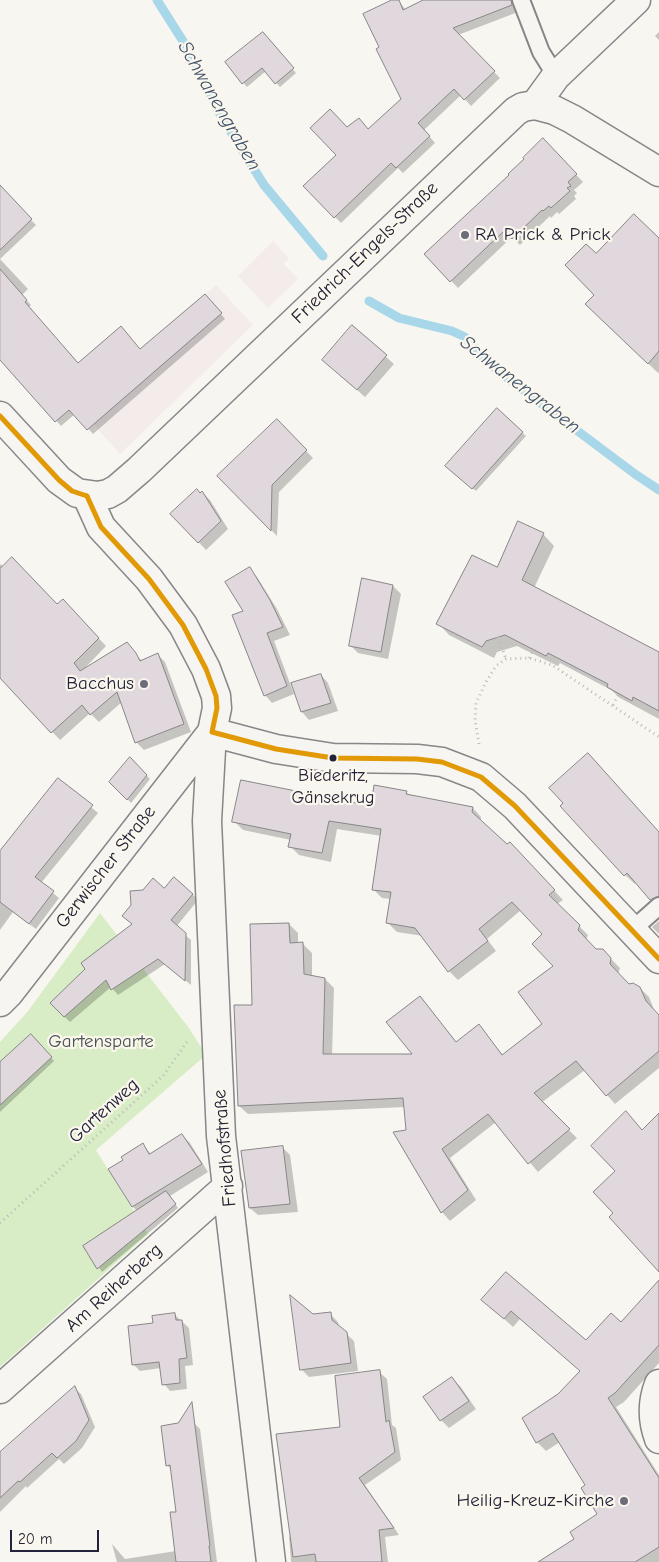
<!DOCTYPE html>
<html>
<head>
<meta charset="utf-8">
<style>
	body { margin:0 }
	#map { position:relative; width:659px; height:1562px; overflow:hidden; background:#f8f6f0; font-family:"Comic Neue",sans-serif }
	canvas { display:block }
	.scale { position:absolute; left:10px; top:1530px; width:89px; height:22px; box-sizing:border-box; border:2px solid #22223b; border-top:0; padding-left:6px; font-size:15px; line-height:18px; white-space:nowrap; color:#22223b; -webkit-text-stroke:4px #fbf7ec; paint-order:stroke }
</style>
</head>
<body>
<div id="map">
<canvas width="659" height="1562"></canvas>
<div class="scale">20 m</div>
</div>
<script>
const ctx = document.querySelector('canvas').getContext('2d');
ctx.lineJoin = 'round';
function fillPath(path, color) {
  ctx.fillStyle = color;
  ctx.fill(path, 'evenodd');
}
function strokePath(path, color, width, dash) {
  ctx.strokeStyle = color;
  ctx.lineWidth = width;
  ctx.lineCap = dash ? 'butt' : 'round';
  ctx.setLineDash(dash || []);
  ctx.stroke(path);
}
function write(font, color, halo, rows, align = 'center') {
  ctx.font = font + ' "Comic Neue",sans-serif';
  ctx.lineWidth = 4.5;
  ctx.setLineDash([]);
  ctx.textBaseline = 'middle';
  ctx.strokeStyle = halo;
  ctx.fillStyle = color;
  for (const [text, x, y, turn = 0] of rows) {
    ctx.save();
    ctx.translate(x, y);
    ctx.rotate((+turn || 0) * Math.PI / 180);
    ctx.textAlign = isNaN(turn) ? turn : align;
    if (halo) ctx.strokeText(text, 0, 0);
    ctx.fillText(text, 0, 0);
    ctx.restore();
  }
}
fillPath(new Path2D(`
	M273,241l16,17 -5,6 14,15 -30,29 -30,-32z
	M216,285l37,40 -133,129 -44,-49z`), '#f4ebeb');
fillPath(new Path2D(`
	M100,913l89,115 17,27 -110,95 52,84 -148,133v-325l28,-31z`), '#d8edc5');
fillPath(new Path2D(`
	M395,0h3l8,10 20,-10h88l4,12 -60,23 42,43 -29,28 -10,-11 -37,35 11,13 -32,30 -5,-5 -57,55 -36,-37 33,-31 9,-27 22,2 33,-31 -21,-51z
	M659,32v8l-4,-4z
	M267,37l29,36 -16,14 -14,-16 -19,16 -21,-24z
	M543,140l40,42 -9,8 3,3 -3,3 2,3 -17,15 -2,-2 -6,6 -1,-2 -30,29 -8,-8 -54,51 -32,-34 85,-78z
	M0,189l36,36 -36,34z
	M659,240v132l-1,1 -71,-69 9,-9v-40z
	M0,259l28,30 -6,6 9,10 -2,2 50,58 62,-14 68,-51 16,19 -132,115 -18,-20 -14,12 -61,-68z
	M352,327l42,37 -29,33 -34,-30z
	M497,410l29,26 -50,55 -26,-21z
	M277,421l36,37 -34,34 -2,44 -58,-60z
	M202,492l8,8 18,29 -22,21 -34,-36z
	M543,534l11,12 -20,42 125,65v66l-39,-21 -9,-8 -51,-27 -2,3 -41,-20 -20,6 -3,6 -45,-23 -11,-12 60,-54z
	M0,564l57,42 13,2 36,38 -23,24 51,-18 8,9 16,-6 7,7 26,70 -47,18 -8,-8 -14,-40 -23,20 -9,-9 -30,27 -60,-64z
	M250,569l7,8 20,32 13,26 -16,6 20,53 -22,9 -7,-8 -20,-84z
	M393,586l8,8 -13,65 -30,-6 -8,-8z
	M321,675l7,8 10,28 -29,9 -7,-8z
	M130,758l20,21 -19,24 -20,-21z
	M58,779l40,34 -57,70 18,15 -23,31 -23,-17 -13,18v-76z
	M406,792l5,5 62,11 8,9v4l26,25 11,6 45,48 -6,4 31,31 -2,5 10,11 6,-1 18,18 -2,6 11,11 11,3 9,9 6,15 4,4v52l-44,36 -30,-34 -44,33 36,35 -39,34 -42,-50 -46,36 26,42 -26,21 -8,-9 -35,-81 -2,-24 -157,7 -9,-8 15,-100 35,-82 9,9v11h5l9,9v24l13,2 9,9 -2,68 83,-1 4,-57 38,45 22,-17 24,29 41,-31 10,-58 -10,-32 -23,-24 -34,29 9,12 -38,29 -9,-9 -26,-35 -26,-4 -9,-9 3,-24 -9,-1 -9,-9 9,-53 -45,-7 -6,33 -32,-7 -9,-9 1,-6 -48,-10 -9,-9 138,-13z
	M659,832v75l-22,-24 -2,1 -10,-9z
	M192,894l6,6 -22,27 15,13v45l-26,-21 -47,31 -7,-8 -41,35 -6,-6 69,-91 -3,-3z
	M659,921v13l-7,-7z
	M35,1039l19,22 -54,51v-47z
	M182,1135l8,8 18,29 -38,24 8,12 -76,64 -18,-26 53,-35 -4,-4 -9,-47 19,-15 8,9z
	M282,1147l8,8 8,57 -40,3 -8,-7z
	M506,1274l80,67 35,-17 38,-42v81l-35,39 -8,5 43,68v87h-119l36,-23 23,-24 -13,-29 -26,-44 -14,9 -9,-9 22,-47 22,-24 -61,-52 -7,8 -30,-27z
	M330,1314l8,8 1,5 15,14 4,30 -49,6 -8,-8 12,-53z
	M175,1315l14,13 4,37 -8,1 2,23 -17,2 -6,-7 -3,-16 -21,3 -7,-7 21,-40z
	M379,1372l8,7 5,46 4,3 5,32 -36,25 34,50 -14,2 3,25h-97l-2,-25 2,-1 51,-108z
	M452,1379l8,7 16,23 -27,19 -8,-8z
	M74,1388l7,6 14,33 -13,21 -18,16 -5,-5 -32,29 -1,-2 -26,26v-58z
	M193,1422l7,7 17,133h-100l-5,-18 13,15 51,-8 2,-38 -7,-44 -4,-4z`), '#0003');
strokePath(new Path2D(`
	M157,0l31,49 33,67 43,69 59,71
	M369,301l30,17 53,13 13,6 13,15 21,20 136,102 24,16`), '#a8d7ea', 9);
const building = new Path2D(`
	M392,0h7l4,10 20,-10h88l1,5 -59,23 42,43 -31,29 -10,-11 -36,34 12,13 -34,32 -5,-5 -57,55 -31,-32 33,-31 -26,-27 20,-19 17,18 12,-9 9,11 33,-30 -25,-50 3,-2 -16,-33z
	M263,32l31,36 -19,16 -13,-16 -20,16 -17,-22z
	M543,138l34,36 -9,8 3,4 -4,2 3,3 -19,17 -2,-2 -6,5 -1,-1 -30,29 -8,-8 -54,51 -26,-28 85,-79 -1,-1 16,-15 -1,-1z
	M0,185l32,34 -32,31z
	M634,214l25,24v113l-11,13 -63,-60 9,-9 -29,-30 21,-21 10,9z
	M0,269l27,31 -2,2 53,61 43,-37 19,23 65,-55 17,19 -135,117 -18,-20 -14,12 -55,-62z
	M352,325l35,30 -30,35 -35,-30z
	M497,408l26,24 -51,57 -27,-23z
	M277,419l30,31 -35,35 -1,46 -54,-55z
	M197,489l3,4 2,-2 19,30 -23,22 -28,-29z
	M518,521l26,12 -22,47 137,72v59l-26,-14 -1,4 -25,-14 1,-3 -60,-31 -2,3 -41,-21 -19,6 -4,6 -46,-23 36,-69 25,12z
	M12,557l45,47 6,-5 36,39 -25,25 6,8 47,-29 9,11 4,8 18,-8 26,71 -49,19 -18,-51 -27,23 -8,-10 -31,28 -51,-55v-109z
	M250,567l20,33 13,27 -16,6 20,53 -23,10 -32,-81 11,-4 -18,-29z
	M362,578l31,7 -12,67 -32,-6z
	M321,674l10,29 -30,9 -10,-29z
	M588,753l71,79v64l-9,4 -23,-27 -3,3 -54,-59 -10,-11 3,-3 -14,-15z
	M130,757l17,18 -20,25 -18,-18z
	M58,778l35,27 -58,72 19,14 -25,33 -29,-22v-51z
	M241,780l130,26 3,-21 33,6 -1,3 67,13 -1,5 35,32 3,-2 45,48 -6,5 31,30 -2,5 18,19h7l8,9 -1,6 19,20 4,-1 7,4 6,14 13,14v36l-53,45 -30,-35 -42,32 36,36 -42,35 -40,-50 -46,35 26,41 -27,23 -48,-81 13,-2 -3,-32 -165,8 -4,-101h18l-2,-81 39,-1 1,20 13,-1 1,32 21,4 -2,76h89l-26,-32 34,-26 36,46 23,-18 23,31 40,-31 -24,-32 35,-26 -21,-22 10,-10 -30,-32 -33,27 9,12 -40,31 -33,-44 -29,-5 5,-31 -19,-2 9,-61 -52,-8 -7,32 -34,-6 3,-13 -59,-12z
	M174,877l19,17 -22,26 15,13 -1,48 -27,-22 -47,31 -5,-10 -42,37 -14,-14 35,-34 -4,-6 51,-39 -10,-8 9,-11 -1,-14 13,-1 10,-12 11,10z
	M31,1034l21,23 -52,48v-43z
	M626,1111l16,19 17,-17v159l-50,-55 4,-4 -20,-21 22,-21 -24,-25z
	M182,1134l20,30 -70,43 -24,-38 15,-9 -2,-3 22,-14 6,11z
	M283,1146l7,58 -41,4 -8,-57z
	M166,1191l10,13 -79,65 -14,-23z
	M506,1272l80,68 25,-27 10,9 38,-42v65l-44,48 -7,5 51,80v69l-24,15h-97l36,-23 -4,-7 27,-18 -16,-26 4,-3 -32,-52 -17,10 -14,-25 36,-24 22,-23 -69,-60 -7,8 -23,-19z
	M290,1295l23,19 18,-2 1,8 15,12 4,31 -51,7z
	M175,1313l1,7h6l5,38 -8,1 1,24 -18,2 -3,-23 -27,3 -4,-39 25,-3 -1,-7z
	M380,1370l6,52 3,-2 6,32 -36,26 35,50 -15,2 3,32h-66l-1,-8 -22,3 -17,-123 64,-7 -5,-51z
	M452,1377l17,24 -29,20 -17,-24z
	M75,1386l14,34 -13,21 -19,17 -5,-5 -32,29 -2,-1 -18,17v-46z
	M192,1402l18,144h-1l2,16h-35l-6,-50h6l-6,-47 -4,1 -5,-40 17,-3z`);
fillPath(building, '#e0d8dd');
strokePath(building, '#878688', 1);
const service = new Path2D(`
	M521,0l20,52 15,24
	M632,930l27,-24`);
const minor = new Path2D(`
	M535,105l21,-29 80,-76
	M87,496l14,31 48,52 34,46 23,44 10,27 1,12 -5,24 64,17 57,9 84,1 25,3 39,15 34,29 144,153
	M212,732l-5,89 14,315 50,426
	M0,1002l9,-9 203,-261
	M659,1384c-7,18 -7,36 0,55
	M0,1389l228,-203`);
const tertiary = new Path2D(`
	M0,416l59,64 18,13 21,3 10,-2 9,-5 22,-19 377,-359 7,-4 12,-2 19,5 18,9 87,53`);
strokePath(service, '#878688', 20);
strokePath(minor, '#878688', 31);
strokePath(tertiary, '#878688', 31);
strokePath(new Path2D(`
	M498,637l8,22
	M529,658l5,-9
	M613,705l6,-11
	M479,744l-4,-24 1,-17 10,-21 10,-16 10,-7 23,-1 23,7 107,72
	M0,1223l163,-147 24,-34`), '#bcbab9', 3, [1, 4]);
strokePath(service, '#f6f5f1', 16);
strokePath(minor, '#f6f5f1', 28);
strokePath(tertiary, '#f6f5f1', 28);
strokePath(new Path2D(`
	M0,416l59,64 13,11 15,5
	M87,496l14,31 48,52 34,46 23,44 10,27 1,12 -5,24 64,17 57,9 84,1 25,3 39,15 34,29 144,153`), '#e29906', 5);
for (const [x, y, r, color] of [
	[465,235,5,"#6d6c7a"],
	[144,684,5,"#6d6c7a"],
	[333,758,4.5,"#22223b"],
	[624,1501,5,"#6d6c7a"]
]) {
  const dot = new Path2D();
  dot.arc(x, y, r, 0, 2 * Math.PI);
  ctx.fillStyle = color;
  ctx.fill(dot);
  strokePath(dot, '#fbf7ec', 2);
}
write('18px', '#22223b', '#fbf7ec', [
	["Biederitz,",333,776],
	["Gänsekrug",333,798]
]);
write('19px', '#22223b', '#fbf7ec', [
	["RA Prick & Prick",475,235,"left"],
	["Bacchus",134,684],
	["Heilig-Kreuz-Kirche",614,1501]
], 'right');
write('19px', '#22223b', '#fbf7ec', [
	["Friedrich-Engels-Straße",365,253,-44],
	["Gerwischer Straße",106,867,-52],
	["Gartenweg",104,1111,-42],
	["Friedhofstraße",225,1148,-95],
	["Am Reiherberg",114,1288,-42]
]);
write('19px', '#495354', '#fbf7ec', [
	["Gartensparte",101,1042]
]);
write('italic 20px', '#40546f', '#fbf7ec', [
	["Schwanengraben",219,106,60],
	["Schwanengraben",520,385,38]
]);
</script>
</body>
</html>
